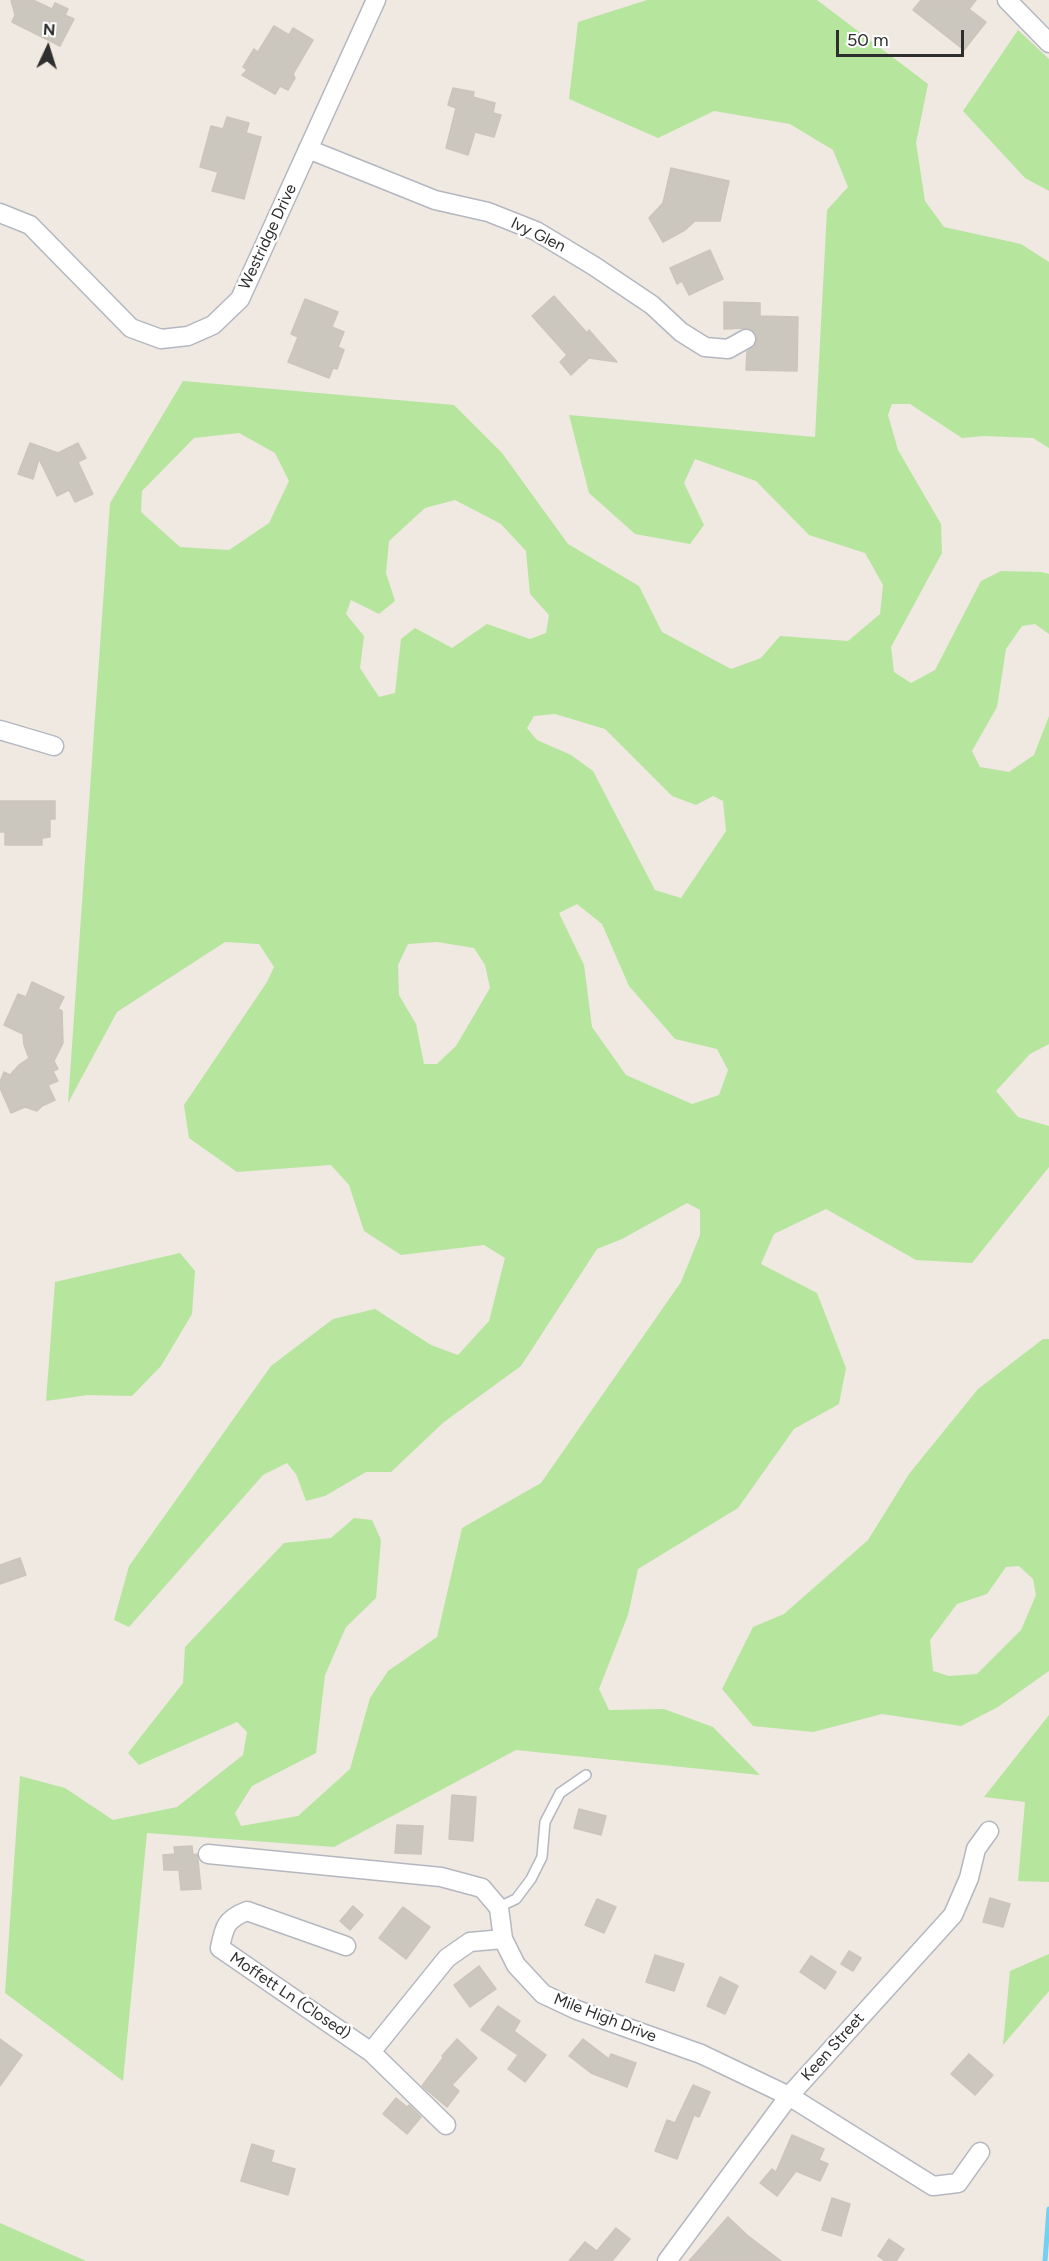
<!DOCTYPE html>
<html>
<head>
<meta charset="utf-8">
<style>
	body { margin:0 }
	#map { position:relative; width:1049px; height:2261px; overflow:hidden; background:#efe9e1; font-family:Figtree,sans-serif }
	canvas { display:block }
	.north { position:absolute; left:18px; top:18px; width:60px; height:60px; -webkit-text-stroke:4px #fff; paint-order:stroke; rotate:4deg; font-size:16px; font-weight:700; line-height:24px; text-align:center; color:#2e2e2e }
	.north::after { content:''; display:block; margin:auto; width:21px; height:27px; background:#2e2e2e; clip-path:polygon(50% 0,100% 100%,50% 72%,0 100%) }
	.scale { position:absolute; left:836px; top:30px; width:128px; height:27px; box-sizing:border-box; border:3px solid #2e2e2e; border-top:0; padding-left:8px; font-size:18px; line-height:21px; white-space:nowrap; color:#2e2e2e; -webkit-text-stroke:4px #fff; paint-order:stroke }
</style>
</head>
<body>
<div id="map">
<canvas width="1049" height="2261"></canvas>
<div class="north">N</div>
<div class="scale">50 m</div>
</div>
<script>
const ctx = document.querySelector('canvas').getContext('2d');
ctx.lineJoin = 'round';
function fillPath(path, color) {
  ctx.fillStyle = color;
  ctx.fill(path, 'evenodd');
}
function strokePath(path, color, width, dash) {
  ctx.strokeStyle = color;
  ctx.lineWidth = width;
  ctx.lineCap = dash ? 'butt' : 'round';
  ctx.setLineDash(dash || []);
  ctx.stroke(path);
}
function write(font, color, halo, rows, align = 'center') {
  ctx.font = font + ' Figtree,sans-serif';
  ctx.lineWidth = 5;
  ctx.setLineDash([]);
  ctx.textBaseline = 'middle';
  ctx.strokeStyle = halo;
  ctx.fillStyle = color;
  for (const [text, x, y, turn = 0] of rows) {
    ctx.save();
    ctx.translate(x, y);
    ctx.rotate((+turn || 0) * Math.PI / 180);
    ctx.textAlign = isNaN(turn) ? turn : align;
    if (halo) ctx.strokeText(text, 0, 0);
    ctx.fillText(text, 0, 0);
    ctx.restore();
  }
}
fillPath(new Path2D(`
	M647,0h170l111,84 -12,59 9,58 19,26 77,17 28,18v186l-16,-10 -49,-2 -22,2 -52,-34h-18l-4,11 10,35 43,74 1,29 -51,94 3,25 17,11 24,-13 46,-89 20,-10 40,1 8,2v60l-14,-10 -13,2 -16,23 -9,58 -25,44 8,16 29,5 25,-17 15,-39v328l-19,10 -34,37 22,26 31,9v41l-77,96 -56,-3 -90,-51 -52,25 -13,30 56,29 29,75 -7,36 -45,25 -56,79 -100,61 -10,46 -29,74 10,21 55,-1 49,18 47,48 -244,-25 -182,97 -187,-14 -24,248 -118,-88 15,-217 45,12 48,32 64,-13 66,-52 4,-23 -10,-10 -98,43 -11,-12 55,-70 2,-36 99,-104 47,-5 23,-20 18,2 9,20 -5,58 -30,29 -21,48 -9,78 -64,33 -17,27 6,13 57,-10 52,-47 20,-71 18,-27 49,-34 25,-109 79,-45 140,-201 19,-47v-25l-13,-7 -65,36 -25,10 -76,117 -77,56 -53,50h-25l-41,24 -19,5 -10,-27 -9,-11 -24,12 -134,152 -15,-7 15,-54 142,-200 62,-47 42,-10 56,36 27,10 31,-34 16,-63 -21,-13 -83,10 -37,-24 -15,-46 -18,-20 -94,7 -48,-34 -5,-33 83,-123 7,-15 -15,-23 -34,-2 -108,70 -49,91 42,-600 73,-122 271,24 48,48 66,91 71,42 23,46 69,37 30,-11 19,-22 68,5 32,-27 3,-29 -18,-32 -56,-18 -53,-54 -61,-22 -11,24 20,42 -14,19 -55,-10 -46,-41 -20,-78 246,22 12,-227 21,-23 -15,-37 -43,-26 -76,-13 -56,27 -89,-39 9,-77zM239,433l36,20 14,28 -20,42 -40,27 -49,-3 -39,-35 1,-21 52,-53zM455,500l46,24 25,27 4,43 19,21 -3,18 -16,6 -43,-15 -35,24 -37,-20 -14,11 -6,54 -16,4 -19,-29 4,-32 -18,-22 5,-14 28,14 16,-13 -9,-28 3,-32 36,-33zM555,714l50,15 67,67 24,9 17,-9 10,5 3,30 -45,67 -26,-8 -62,-119 -22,-16 -34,-15 -10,-12 7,-12zM577,904l25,20 27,62 46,53 42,10 11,21 -9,25 -27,9 -66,-29 -34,-48 -8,-62 -25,-52zM437,942l37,6 11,17 5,23 -34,58 -19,18h-13l-8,-40 -17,-29 -1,-30 10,-21z
	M1018,30l31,29v132l-24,-13 -62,-67z
	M180,1253l15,18 -3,43 -31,52 -29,30 -44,-1 -42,6 9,-119z
	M1043,1339h6v332l-51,36 -37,19 -79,-12 -69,18 -60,-6 -31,-37 31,-62 31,-13 84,-74 41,-66 69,-85zM1019,1566l14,13 3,16 -15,35 -44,44 -28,2 -16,-5 -3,-31 27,-36 30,-10 19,-27z
	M1049,1715v167l-31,-1 7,-79 -41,-5z
	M1049,1954v37l-46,54 7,-74z
	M0,2223l86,38h-86z`), '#b6e59e');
strokePath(new Path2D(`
	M1045,2261l4,-52`), '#75cff0', 5);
const building = new Path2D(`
	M11,0h22l19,9 3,-6 13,6 -3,6 9,4 -14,27 -48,-24 3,-7z
	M921,0h55l-7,9 17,13 -22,28 -51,-40z
	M274,26l15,9 4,-7 20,12 -20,34 2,4 -7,12 -8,-4 -5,8 -33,-19 5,-5 -4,-3 11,-18 4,3z
	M453,88l21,4 -1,5 22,6 -2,10 8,2 -7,22 -19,-5 -7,23 -22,-7 10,-40 -8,-3z
	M227,117l22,6 -3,10 15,4 -17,62 -32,-8 6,-19 -18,-5 11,-41 12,3z
	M671,168l58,13 -9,40h-25l-10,9 -22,12 -14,-24 14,-15z
	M710,250l13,29 -34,16 -7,-14 -5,3 -7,-16z
	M554,296l33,37 2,-3 28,32 -28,-4 -18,17 -11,-13 7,-7 -35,-39z
	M305,299l33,13 -6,15 12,5 -6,15 6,3 -7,19 -4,-1 -4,10 -41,-16 10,-25 -7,-3z
	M724,302l36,1v13l38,1 -1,54 -51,-1 1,-18 9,-8v-10l-9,-6 -23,1z
	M30,443l28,10 20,-10 8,15 -8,4 15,32 -18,8 -6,-12 -12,6 -18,-37 -6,20 -15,-5z
	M0,801h55v18h-5v18l-8,1v7h-37v-13h-5z
	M32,982l32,15 -6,12 4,2 1,32 -9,18 4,8 -5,2 5,10 -10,4 7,15 -13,6 -5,5 -12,-4 -14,6 -11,-25v-6l4,-10 6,3 9,-10 10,-7 -5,-13 -1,-11 -19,-9 14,-31 8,3z
	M20,1558l6,17 -26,9v-19z
	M452,1795l24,2 -3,44 -24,-2z
	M579,1809l27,7 -5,19 -27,-7z
	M397,1825l26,1 -2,28 -26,-1z
	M192,1846l1,9 4,-1 1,6 3,29 -20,1 -2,-20h-15l-1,-15 12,-1 -1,-7z
	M990,1898l20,6 -7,23 -20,-5z
	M597,1899l19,8 -12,26 -19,-8z
	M353,1906l10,9 -13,15 -10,-9z
	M403,1907l27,20 -24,32 -27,-21z
	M849,1951l12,7 -8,13 -12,-7z
	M655,1955l29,9 -10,27 -28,-9z
	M811,1956l25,16 -11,17 -25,-17z
	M479,1966l17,23 -26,18 -16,-22z
	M720,1977l18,9 -13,28 -18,-8z
	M498,2006l22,15 -6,10 32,24 -21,27 -17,-13 10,-14 -37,-25z
	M0,2039l22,16 -22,31z
	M457,2039l20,19 -25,27 7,6 -12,16 -25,-21 21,-28 -1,-2z
	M583,2039l26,20 2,-5 25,9 -9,24 -36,-14 -22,-17z
	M969,2054l24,21 -18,20 -24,-21z
	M693,2085l17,7 -11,25 -5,-2 -17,44 -22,-8 12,-31 8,3z
	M396,2098l11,9 2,-2 12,12 -14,17 -24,-20z
	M792,2135l32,14 -5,11 9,4 -8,17 -24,-10 -19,25 -17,-13 12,-14 4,3z
	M252,2144l22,7 -3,11 24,7 -7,26 -47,-14z
	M832,2198l18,6 -9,32 -19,-6z
	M728,2217l19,18 34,26h-92z
	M616,2228l14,11 -18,22h-43l16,-19 12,9z
	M889,2239l15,10 -8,12h-11l-7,-5z`);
fillPath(building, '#cbc7bf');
strokePath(building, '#cbc5ba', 1.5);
const lane = new Path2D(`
	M499,1907l17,-8 15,-20 11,-22 3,-35 15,-29 26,-18`);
const street = new Path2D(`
	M1007,0l42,43
	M308,149l127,51 53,12 48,19 58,35 58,39 29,27 24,15 23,2 18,-10
	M0,213l30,12 101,103 30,11 27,-3 25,-11 27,-26 136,-299
	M0,730l54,16
	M208,1854l233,23 41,11 17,20 4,31 13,26 27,29 34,16 124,44 88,42 144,90 25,-3 22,-31
	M346,1946l-99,-35c-21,8 -23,16 -27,37l151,104 75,73
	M371,2052l76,-94 23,-16 33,-3
	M667,2261l122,-165 164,-181 16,-37 7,-29 13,-18`);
strokePath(lane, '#b4b7c1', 12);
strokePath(street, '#b4b7c1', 21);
strokePath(lane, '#fff', 9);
strokePath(street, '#fff', 18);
write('16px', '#2e2e2e', '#fff', [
	["Ivy Glen",538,235,26],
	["Westridge Drive",268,237,-65],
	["Moffett Ln (Closed)",290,1996,34],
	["Mile High Drive",605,2018,21],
	["Keen Street",833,2047,-48]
]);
</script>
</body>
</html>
